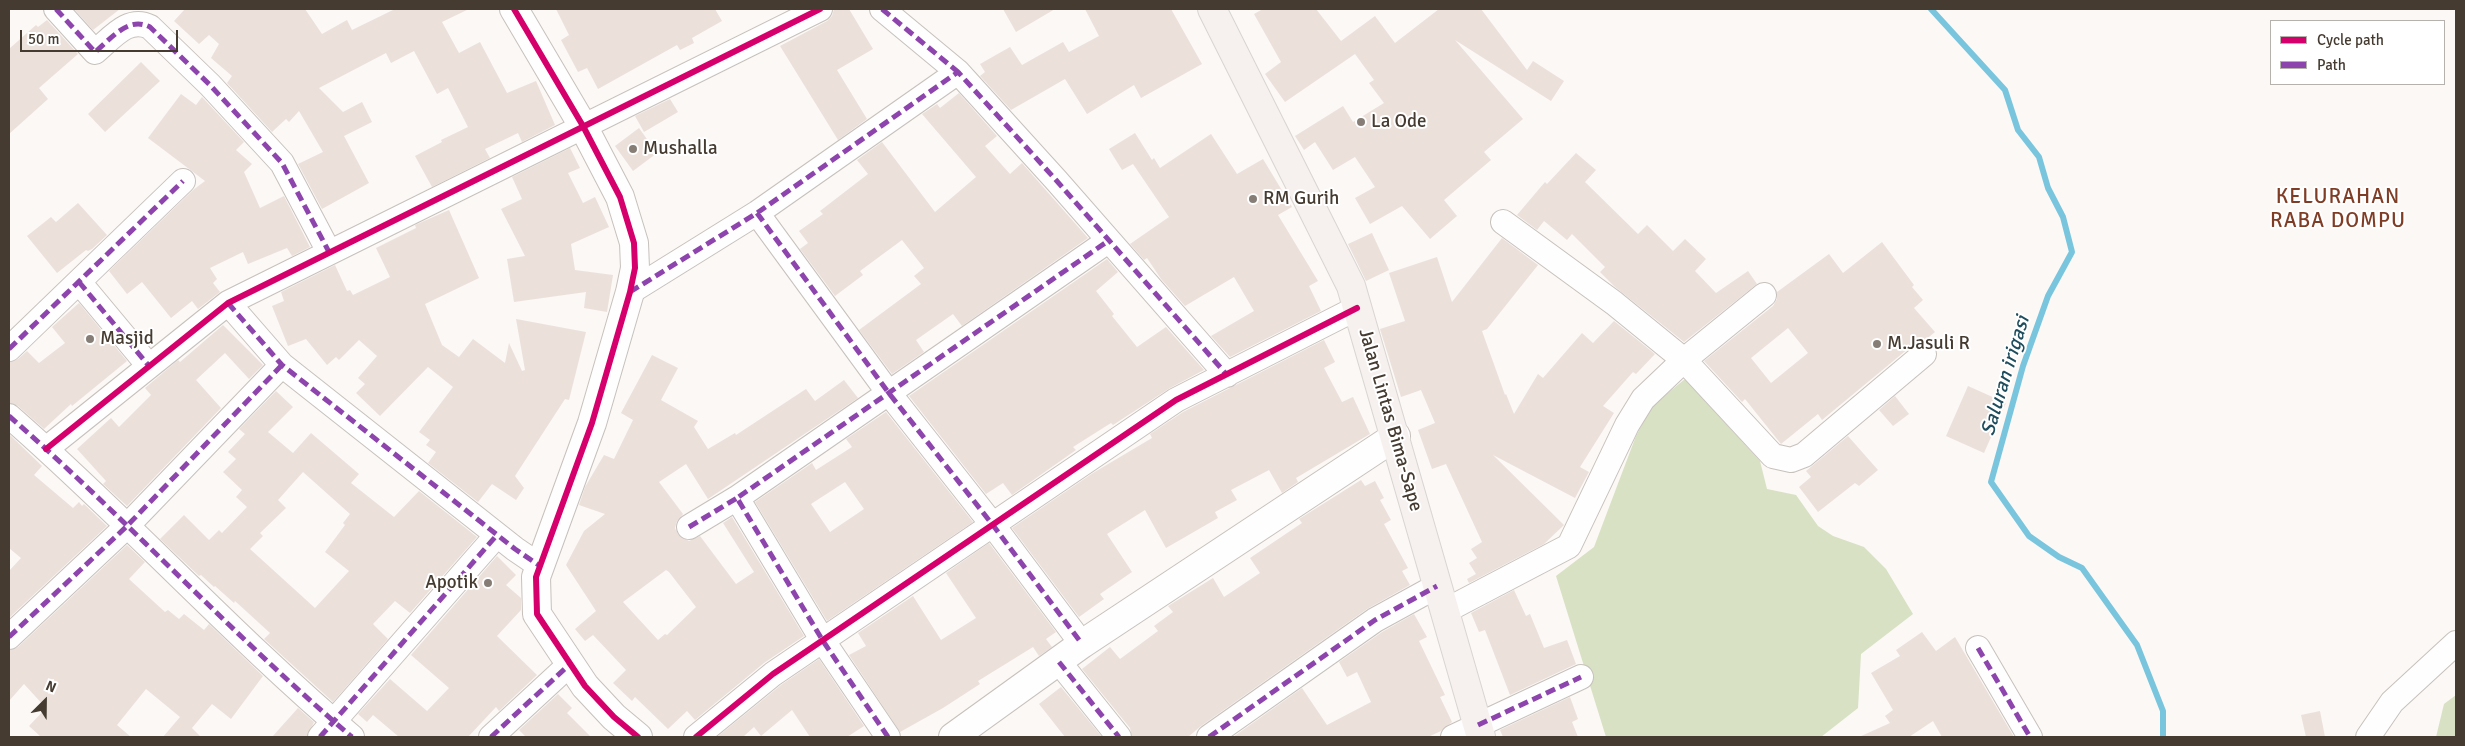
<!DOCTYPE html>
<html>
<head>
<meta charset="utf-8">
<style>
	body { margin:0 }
	#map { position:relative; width:2465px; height:746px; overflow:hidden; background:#fbf8f5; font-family:Signika,sans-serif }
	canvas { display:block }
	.frame { position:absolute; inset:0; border:10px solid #453b31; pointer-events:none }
	.legend { position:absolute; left:2270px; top:20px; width:175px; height:65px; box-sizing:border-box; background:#fff; border:1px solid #b5b1ad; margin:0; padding:6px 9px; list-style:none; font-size:15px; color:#453b31 }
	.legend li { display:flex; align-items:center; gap:10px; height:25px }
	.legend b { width:25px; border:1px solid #b5b1ad }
	.north { position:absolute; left:20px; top:676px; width:50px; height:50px; -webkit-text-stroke:4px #fff; paint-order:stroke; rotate:23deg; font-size:14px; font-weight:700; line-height:20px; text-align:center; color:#453b31 }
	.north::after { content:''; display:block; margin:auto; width:18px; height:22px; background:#453b31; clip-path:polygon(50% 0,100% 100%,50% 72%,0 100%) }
	.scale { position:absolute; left:20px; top:30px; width:158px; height:22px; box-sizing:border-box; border:2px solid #453b31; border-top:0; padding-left:6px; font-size:15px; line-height:18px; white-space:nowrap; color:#453b31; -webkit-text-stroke:4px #fff; paint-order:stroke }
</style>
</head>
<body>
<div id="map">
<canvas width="2465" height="746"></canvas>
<div class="frame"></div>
<ul class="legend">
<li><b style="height:6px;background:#d6006c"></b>Cycle path</li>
<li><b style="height:6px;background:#8e44ad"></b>Path</li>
</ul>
<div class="north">N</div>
<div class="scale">50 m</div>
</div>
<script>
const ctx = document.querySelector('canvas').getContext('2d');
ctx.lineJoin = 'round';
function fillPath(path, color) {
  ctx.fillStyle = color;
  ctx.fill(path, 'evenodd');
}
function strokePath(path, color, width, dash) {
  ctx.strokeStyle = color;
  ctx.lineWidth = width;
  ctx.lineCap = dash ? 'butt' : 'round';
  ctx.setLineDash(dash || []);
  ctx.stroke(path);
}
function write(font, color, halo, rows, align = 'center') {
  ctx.font = font + ' Signika,sans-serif';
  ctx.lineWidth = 4;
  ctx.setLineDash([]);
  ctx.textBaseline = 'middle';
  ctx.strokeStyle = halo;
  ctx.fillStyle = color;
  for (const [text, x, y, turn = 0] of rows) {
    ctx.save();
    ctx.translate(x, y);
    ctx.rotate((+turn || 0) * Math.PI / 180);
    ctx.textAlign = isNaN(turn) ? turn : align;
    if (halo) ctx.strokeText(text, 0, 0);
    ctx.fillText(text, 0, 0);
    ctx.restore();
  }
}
fillPath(new Path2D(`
	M1685,379l75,82 7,28 29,6 22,31 15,10 31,11 22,22 27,45 -52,40 -3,54 -37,29h-215l-50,-161 38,-29 42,-111 16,-30z
	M2456,695v42h-20l8,-33z`), '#d8e1c3');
strokePath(new Path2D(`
	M1931,9l74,81 13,40 21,27 9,31 15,29 9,35 -24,44 -25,70 -32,116 38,54 30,21 23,11 55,77 26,66v26`), '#7ac5de', 6);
fillPath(new Path2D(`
	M74,9h46l-27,21z
	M185,9h120l17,25 25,-14 5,10 43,-21h74l-27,13 17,31 21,-11 27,51 29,-12 19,44 -33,17 -4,-9 -33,16 5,9 -58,29 -17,-31 27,-14 -1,-2 27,-13 -20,-39 -11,6 -23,-43 -23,12 -5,-10 -67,35 24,24 19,-10 10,20 -28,14 25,47 -47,26 -24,-45 25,-12 -24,-41 -10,11 -3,-3 -14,13 -45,-49 5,-7 -21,-18 8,-14 -10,-9 -10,9 -25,-23z
	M556,9h159l7,12 -30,17 2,5 -14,7 -3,-5 -79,44 -11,-21 -9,4 -17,-32 8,-5z
	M834,9h15l24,40 -36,21 30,49 -29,21 -58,-94 47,-25 5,-5z
	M1003,9h52l-39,23z
	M1085,9h86l31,55 -61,34 -7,-13 -47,29 -22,-35 -54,31 -31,-34 5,-4 -5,-8 30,-17 12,18 41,-23 6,10 30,-16z
	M1263,9h53l25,32 34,-25 20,27 44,-34h42l46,61 6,-9 31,20 -13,20 -96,-61 68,79 -39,33 7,8 -47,40 13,16 -27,23 -28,-33 -32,18 -15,-26 20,-11 -20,-30 -22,13 -18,-28 -11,8 -9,-14 48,-30 10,16 31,-19 -15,-20 5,-3 -19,-26 -70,48 -20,-28 16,-12 -27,-48z
	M47,20l31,34 -39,34 9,11 -39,35v-85l27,-24 2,2z
	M141,62l19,19 -55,51 -17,-18z
	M959,93l38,43 -12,10 25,28 12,-11 66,75 -126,88 -9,-12 -37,26 8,12 -32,22 -33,-44 62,-46 -7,-8 10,-8 -22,-28 -42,31 3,4 -28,21 -35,-47 8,-6 -9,-12 24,-17 -3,-3 48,-37 -11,-14 25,-18 53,70 41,-35 -54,-63 15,-10 3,4z
	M181,94l15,11 6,-8 42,45 -8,8 16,14 -8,8 16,36 24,-12 26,51 -18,9 -5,-8 -39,16 -5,-12 -33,16 7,11 -4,4 7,9 -22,17 -6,-8 -21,17 -29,-36 -15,12 -18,-23 84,-81 12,-9 -57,-43z
	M670,99l8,13 -34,20 -9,-16z
	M639,128l18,25 -24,18 -18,-25z
	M1135,133l17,27 2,-2 6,10 51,-34 26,40 26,-15 29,48 -14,8 40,66 -9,5 12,25 -91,46 -19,-21 43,-25 -20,-34 -49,29 -24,-27 -14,-21 -3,2 -14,-16 39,-27 -36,-53 -11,6 -13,-21z
	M570,148l10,20 -12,5 15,30 12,-6 14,30 -38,17 4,26 38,5 -6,37 -23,-4 2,-16 -72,10 -7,-43 18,-3 -24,-47 21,-10 -10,-22z
	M1576,153l20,17 -11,12 53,52 9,-9 26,26 12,-12 21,20 -11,12 21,22 32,-22 9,13 -73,58 -69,-55 -15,-15 5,-5 -33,-33 -5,6 -23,-19 -7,9 -20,-15 28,-33 2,2z
	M78,203l29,32 -15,14 -4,2 -2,-1 -29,23 -30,-37 24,-19 5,5z
	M449,210l30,68 -54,26 17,41 17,12 14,-18 32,24 4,-20 13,28 3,-1 -9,-51 70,13 -17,68 -4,-1 -50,77 9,12 -8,12 -24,-16 -14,18 -50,-39 8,-11 -10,-7 4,-5 -11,-8 34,-45 -25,-20 -48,49 -24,-23 9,-9 -7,-6 19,-22 -18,-16 -20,20 -3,-3 -9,8 -21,-26 -18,7 -16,-40 12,-5 -3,-9 54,-27 12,26 3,-1 3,5 37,-18 -14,-29 40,-20 -1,-3z
	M1372,233l17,37 -23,11 -18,-37z
	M1502,238l36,27 -51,64 -5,2 23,64 1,-1 8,20 24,-40 5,4 39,-45 11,10 21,-22 41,33 -19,20 -3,-2 -30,34 11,7 -34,54 9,5 -14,26 -82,-43 71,70 -20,19 -75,39 -2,-4 9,-5 -7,-11 8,-5 -6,-9 11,-7 -36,-78 -14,5 -14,-39 17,-7 -14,-33 -20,7 -21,-68 25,-8 -16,-48 48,-16 15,45z
	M1882,242l32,43 -2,2 11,13 -9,8 21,24 -11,9 -9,2 -93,77 -4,-6 -37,30 -36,-45 -3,3 -38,-41 69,-55 4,-7v-7l52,-38 14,19zM1788,328l20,25 -37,30 -20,-25z
	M1107,259l11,13 -22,19 18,23 -2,2 25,31 29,-20 38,43 -34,18 -57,37 -2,-2 -38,24 3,3 -64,45 -9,-12 -17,11 -77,-98z
	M79,303l48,58 -55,45 -1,-2 -27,25 -26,-23 -9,-3v-41l9,-3 9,-8 12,12 26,-20 -13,-16z
	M223,325l40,40 -14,14 -24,-26 -29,27 25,28 -94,98 -24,-22 3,-3 -29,-32 34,-31 8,9 32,-32 -6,-7 33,-28 2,2z
	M1324,340l11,22 -11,6 18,34 11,-5 17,37 -74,44 2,4 -16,11 -13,-23 -38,20 6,10 -22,12 3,6 -52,30 -21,-38 -38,24 25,38 -32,22 4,5 -25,18 -67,-89 81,-55 59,-35 -2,-4 33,-22z
	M652,355l26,13 -17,32 37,21 -4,6 14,22 27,-16 1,2 70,-46 9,12 29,-21 14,18 -150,101 -22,-35 -27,18 24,32 -6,7 -2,7 3,6 11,7 11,-5 36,48 18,-12 -31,-49 9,-6 72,119 -40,27 -69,57 -8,-9 -19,18 -33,-32 -3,4 -19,-18 13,-13 -33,-35 -8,6 -10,-12 21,-18 -30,-46 18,-34 21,-17 -26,-9 6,-18 19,-32 10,4 19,-39 -12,-7zM666,570l3,2 27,35 -29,28 -2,-1 -7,6 -35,-38z
	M1968,386l38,17 -22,50 -38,-17z
	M276,391l17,16 -25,25 25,21 18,-20 48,41 -8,9 43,34 25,-26 58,46 -67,76 -15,-12 -22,23 15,15 -55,63 -69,-63 6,-6 -35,-32 -1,2 -19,-17 -1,1 -13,-12 -2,1 -39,-37 24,-24 25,25 10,-10 3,3 25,-26 -11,-10 6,-7 -19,-18 13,-13 -8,-7 17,-18 -6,-5zM303,472l47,42 -7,9 2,2 -20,27 24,19 -34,37 -65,-59 13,-13 -3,-3 26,-25 -8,-8z
	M1895,396l14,18 -16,12 -14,-16z
	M886,412l87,110 -146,99 -72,-119 57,-39 4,7 36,-23 -6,-8zM845,482l19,27 -34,23 -19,-28z
	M9,434l33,32 -8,9 39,33 6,-6 3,4 2,-2 23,22 -98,92v-47l12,-13 -12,-10z
	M1848,436l30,34 -19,16 -4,-3 -37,29 -19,-25 12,-10 -5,-6z
	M1361,480l4,6 10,-5 9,17 -4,2 11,20 -7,4 24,44 -6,3 8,14 -43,24 -166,117 -13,11h-56l-2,-9 -48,-59 28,-22 10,12 38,-28 -4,-5 19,-14 -5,-6 45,-28 11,19 36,-24 -10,-15 52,-35 -3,-4z
	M989,543l67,89 -10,7 6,8 -13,9 -6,-9 -55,34 2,3 -37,24 -43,24 -51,-77 17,-9 -8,-13 55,-37 28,44 35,-22 -30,-45z
	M127,545l18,17 -16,17 36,33 3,-2 11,9 5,-5 20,16 5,-6 54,52 -32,43 -19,-15 -20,24 9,9h-38l17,-20 -34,-28 -29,36 14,12h-90l-12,-11 17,-18 -22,-24 -15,17v-51l9,-3z
	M497,556l19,19 -10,10 15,13v12l-24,26 40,39 -38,36 -3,-4 -28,30h-69l-26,-22 -6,7 -9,-8 32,-35 37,32 22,-23 -38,-33z
	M1514,590l12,26 4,-2 14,34 23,-8 9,24 -66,31 -25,-65 -6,2 -8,-19z
	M1414,614l13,23 -8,4 26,54 -5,2 12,25 -11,9 -13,6h-195l69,-49 25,37 44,-23 -14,-30 -10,5 -8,-15 43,-30z
	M1922,632l14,19 19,-14 59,100h-72l-9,-16 -24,16h-50l31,-14 -5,-7 8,-6 -22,-37 29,-17 -4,-6z
	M819,659l45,67 -17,11h-37l-18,-27 -31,26 -7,-9 -11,10h-26l64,-52z
	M1061,687l41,50h-37l-26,-33z
	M558,694l14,14 -5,5 24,24h-65l-7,-7z
	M1570,697l8,22 -6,3 6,15h-75l-3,-7z
	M298,708l16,14 -7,15h-35z
	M2320,711l5,26h-19l-5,-22z`), '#ece0db');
const minor = new Path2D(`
	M56,9l39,43c17,-14 33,-36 55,-25l60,58 72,78 47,89
	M882,9l76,63
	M757,213l131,179 104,132 90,120
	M1503,222l111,81 70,57 80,-65
	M79,282l70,84
	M630,292l127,-79 201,-141 98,108 171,195
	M228,303l54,62 233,184 25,17
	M9,349l174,-168
	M9,416c118,103 224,220 343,321
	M46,449l182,-146 592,-294
	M689,527l48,-29
	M1445,611l124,-65 58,-121 16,-26 41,-39 89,96 18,4 13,-5 120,-101
	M9,637l117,-110 156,-162
	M1978,648l52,89
	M1059,662l60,75
	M320,737l177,-202
	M491,737l79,-73
	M696,737l77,-63 403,-274 181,-92
	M888,737l-65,-96 -86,-143 371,-257
	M1209,737l166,-117 62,-34
	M1453,737l128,-60
	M2368,737l24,-35 64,-59`);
const tertiary = new Path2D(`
	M514,9l69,117 37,71 14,46 1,25 -5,24 -38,131 -56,154 1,37 48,72 29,31 24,20
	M953,737l129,-93 314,-208`);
const trunk = new Path2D(`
	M1212,9l139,277 130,451`);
strokePath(minor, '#c7c1bc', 26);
strokePath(tertiary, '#c7c1bc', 30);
strokePath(trunk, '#d8d5d2', 30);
strokePath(minor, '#fefefe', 24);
strokePath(tertiary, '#fefefe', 28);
strokePath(trunk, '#f6f0ee', 28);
strokePath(new Path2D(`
	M56,9l39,43c17,-14 33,-36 55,-25l60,58 72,78 47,89
	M882,9l76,63
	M757,213l131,179 104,132 90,120
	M79,282l70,84
	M630,292l127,-79 201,-141 98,108 171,195
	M228,303l54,62 233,184 25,17
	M9,349l174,-168
	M9,416c118,103 224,220 343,321
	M689,527l48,-29
	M9,637l117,-110 156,-162
	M1978,648l52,89
	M1059,662l60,75
	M1478,725l103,-48
	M320,737l177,-202
	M491,737l79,-73
	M888,737l-65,-96 -86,-143 371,-257
	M1209,737l166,-117 62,-34`), '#8e44ad', 5, [10, 5]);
strokePath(new Path2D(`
	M514,9l69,117 37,71 14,46 1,25 -5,24 -38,131 -56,154 1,37 48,72 29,31 24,20
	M46,449l182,-146 592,-294
	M696,737l77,-63 403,-274 181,-92`), '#d6006c', 6);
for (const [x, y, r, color] of [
	[1361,122,5,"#857d76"],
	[633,149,5,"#857d76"],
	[1253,199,5,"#857d76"],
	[90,339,5,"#857d76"],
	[1877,344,5,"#857d76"],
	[488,583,5,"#857d76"]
]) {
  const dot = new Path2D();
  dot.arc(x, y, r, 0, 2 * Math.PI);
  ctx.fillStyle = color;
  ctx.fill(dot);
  strokePath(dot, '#fff', 2);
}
write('19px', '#453b31', '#fff', [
	["La Ode",1371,122],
	["Mushalla",643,149],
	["RM Gurih",1263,199],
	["Masjid",100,339],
	["M.Jasuli R",1887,344],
	["Apotik",478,583,"right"]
], 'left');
write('19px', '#453b31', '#fff', [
	["Jalan Lintas Bima-Sape",1390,420,74]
]);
write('italic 20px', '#1f4d5d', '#fff', [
	["Saluran irigasi",2006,376,-73]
]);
ctx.letterSpacing = '1px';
write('21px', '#803d25', '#fff', [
	["KELURAHAN",2338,197],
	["RABA DOMPU",2338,221]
]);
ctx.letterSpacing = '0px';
</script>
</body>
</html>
